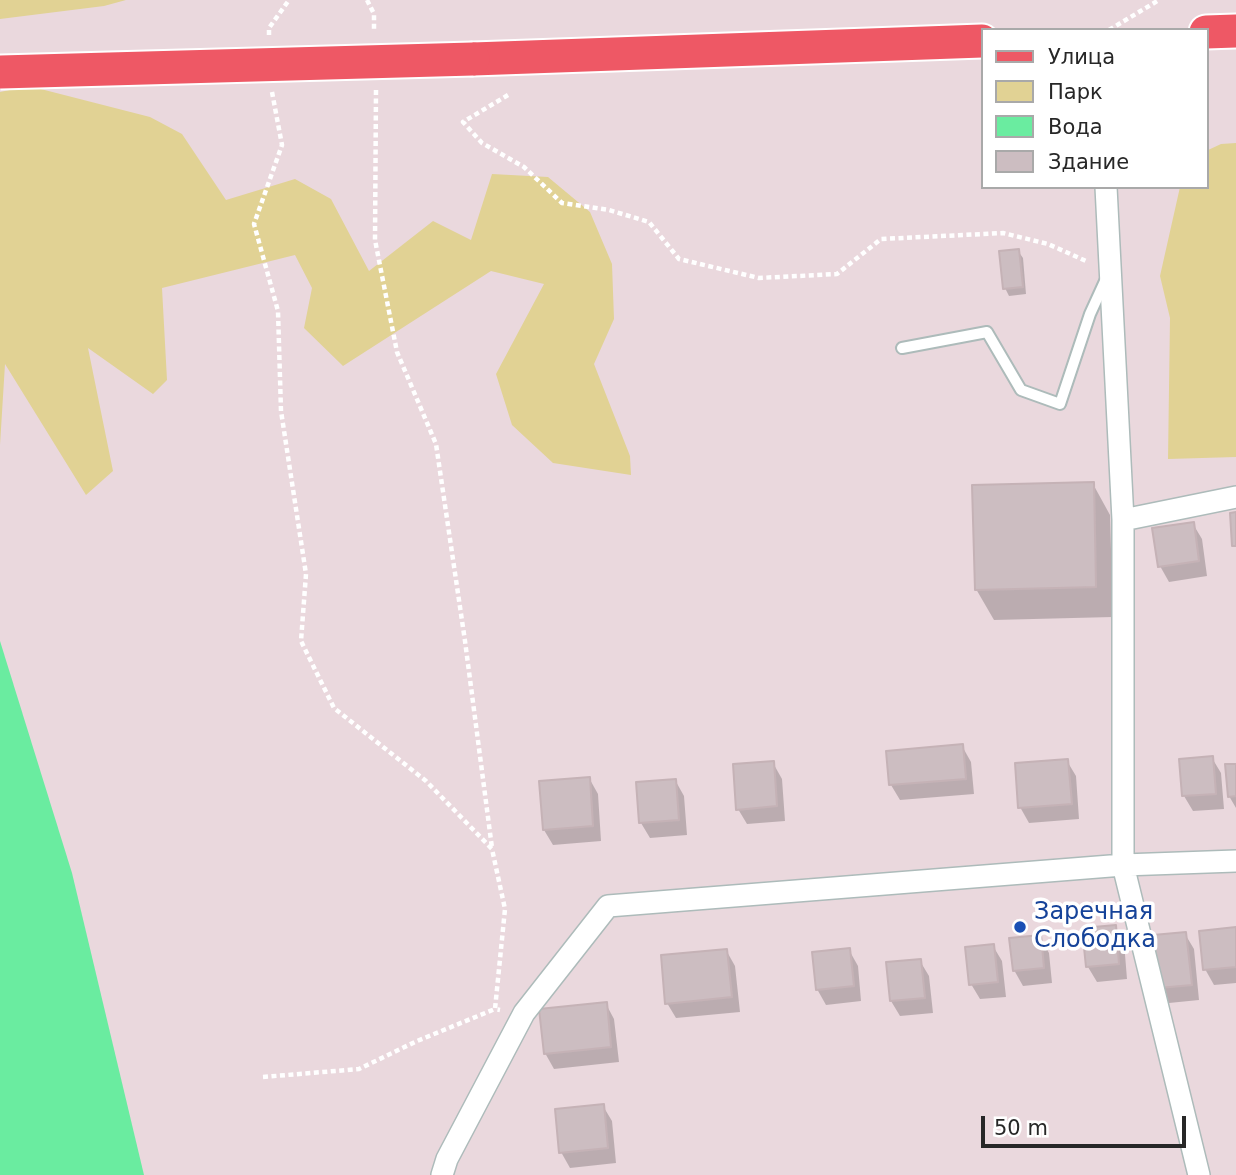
<!DOCTYPE html>
<html>
<head>
<meta charset="utf-8">
<style>
	body { margin:0 }
	#map { position:relative; width:1236px; height:1175px; overflow:hidden; background:#ead8dd; font-family:"DejaVu Sans",sans-serif }
	canvas { display:block }
	.legend { position:absolute; left:981px; top:28px; width:228px; height:161px; box-sizing:border-box; background:#fff; border:2px solid #a9a9a9; margin:0; padding:9px 12px; list-style:none; font-size:21px; color:#272727 }
	.legend li { display:flex; align-items:center; gap:14px; height:35px }
	.legend b { width:35px; border:2px solid #a9a9a9 }
	.scale { position:absolute; left:981px; top:1116px; width:205px; height:32px; box-sizing:border-box; border:4px solid #272727; border-top:0; padding-left:9px; font-size:21px; line-height:24px; white-space:nowrap; color:#272727; -webkit-text-stroke:5px #fff; paint-order:stroke }
</style>
</head>
<body>
<div id="map">
<canvas width="1236" height="1175"></canvas>
<ul class="legend">
<li><b style="height:9px;background:#ee5865"></b>Улица</li>
<li><b style="height:19px;background:#e1d294"></b>Парк</li>
<li><b style="height:19px;background:#6aeca0"></b>Вода</li>
<li><b style="height:19px;background:#ccbdc1"></b>Здание</li>
</ul>
<div class="scale">50 m</div>
</div>
<script>
const ctx = document.querySelector('canvas').getContext('2d');
ctx.lineJoin = 'round';
function fillPath(path, color) {
  ctx.fillStyle = color;
  ctx.fill(path, 'evenodd');
}
function strokePath(path, color, width, dash) {
  ctx.strokeStyle = color;
  ctx.lineWidth = width;
  ctx.lineCap = dash ? 'butt' : 'round';
  ctx.setLineDash(dash || []);
  ctx.stroke(path);
}
function write(font, color, halo, rows, align = 'center') {
  ctx.font = font + ' "DejaVu Sans",sans-serif';
  ctx.lineWidth = 7;
  ctx.setLineDash([]);
  ctx.textBaseline = 'middle';
  ctx.strokeStyle = halo;
  ctx.fillStyle = color;
  for (const [text, x, y, turn = 0] of rows) {
    ctx.save();
    ctx.translate(x, y);
    ctx.rotate((+turn || 0) * Math.PI / 180);
    ctx.textAlign = isNaN(turn) ? turn : align;
    if (halo) ctx.strokeText(text, 0, 0);
    ctx.fillText(text, 0, 0);
    ctx.restore();
  }
}
fillPath(new Path2D(`
	M0,0h126l-22,6 -104,13z
	M29,86l121,31 32,17 44,66 69,-21 36,20 38,72 64,-50 38,19 21,-66 56,3 42,35 22,52 2,55 -20,45 36,92 1,19 -78,-12 -41,-38 -16,-51 48,-90 -53,-13 -148,95 -39,-38 8,-40 -17,-33 -133,33 5,92 -14,14 -65,-46 25,123 -27,24 -81,-131 -5,81v-353z
	M1236,143v314l-68,2 2,-141 -10,-42 20,-89h26v-36l15,-7z`), '#e1d294');
fillPath(new Path2D(`
	M0,641l72,232 72,302h-144z`), '#6aeca0');
fillPath(new Path2D(`
	M1018,251l5,7 3,36 -17,2 -4,-8z
	M1093,484l17,31 3,102 -119,3 -18,-31z
	M1193,524l9,15 5,37 -38,6 -9,-16z
	M962,746l9,16 3,32 -74,6 -9,-15z
	M1212,758l9,15 3,36 -31,2 -9,-15 -3,-36z
	M1067,761l9,15 3,43 -50,4 -9,-16z
	M773,763l9,16 3,42 -38,3 -9,-15z
	M1236,765v43l-7,-12z
	M589,778l9,16 3,47 -48,4 -9,-15z
	M675,780l9,16 3,39 -37,3 -9,-15z
	M1115,927l9,15 3,37 -30,3 -9,-15z
	M1236,929v54l-22,2 -9,-16z
	M1185,934l9,15 5,51 -30,3 -9,-15z
	M1040,937l9,16 3,30 -29,3 -9,-16z
	M993,946l9,15 4,36 -26,2 -9,-15z
	M726,950l9,16 5,46 -64,6 -9,-15z
	M849,950l9,16 3,35 -35,4 -9,-16z
	M920,961l9,15 4,37 -33,3 -9,-15z
	M606,1004l8,15 5,43 -65,7 -9,-16z
	M603,1106l9,15 4,42 -46,5 -9,-16z`), '#0003');
const building = new Path2D(`
	M1019,249l4,38 -20,2 -4,-38z
	M1094,482l2,105 -121,3 -3,-105z
	M1236,512v34h-4l-2,-33z
	M1194,522l5,39 -41,6 -6,-39z
	M963,744l3,35 -77,6 -3,-34z
	M1213,756l3,38 -34,2 -3,-37z
	M1068,759l4,45 -54,4 -3,-45z
	M774,761l3,45 -41,4 -3,-46z
	M1225,764h11v32l-8,1z
	M590,777l3,49 -50,4 -4,-49z
	M676,779l3,41 -40,3 -3,-41z
	M1116,925l3,39 -33,3 -4,-39z
	M1236,927v40l-33,3 -4,-39z
	M1186,932l6,53 -34,3 -5,-53z
	M1041,935l3,33 -31,3 -4,-33z
	M994,944l4,38 -29,3 -4,-38z
	M850,948l4,38 -38,4 -4,-38z
	M727,949l5,48 -67,7 -4,-49z
	M921,959l4,39 -35,3 -4,-39z
	M607,1002l4,45 -67,7 -5,-45z
	M604,1104l4,44 -49,5 -4,-44z`);
fillPath(building, '#ccbdc1');
strokePath(building, '#c5b2b6', 2);
const service = new Path2D(`
	M902,348l85,-16 34,58 39,14 30,-90 16,-35`);
const minor = new Path2D(`
	M1106,187l17,333v345l76,310
	M1123,520l113,-23
	M442,1175l5,-16 77,-146 84,-107 515,-41 113,-4`);
const primary = new Path2D(`
	M1206,32l30,-1
	M473,59l509,-18`);
strokePath(service, '#adbbba', 14);
strokePath(minor, '#adbbba', 24);
strokePath(primary, '#fff', 37);
strokePath(new Path2D(`
	M367,0l7,14v18
	M1109,30l50,-30
	M269,35v-7l20,-28
	M376,90l-1,150 22,112 39,92 29,197 27,207
	M272,92l10,53 -28,79 24,87 3,100 25,163 -5,67 33,67 92,73 66,68 13,60 -10,100 5,1
	M508,95l-45,27 19,21 42,24 38,36 47,7 40,12 30,37 80,19 78,-4 44,-35 122,-6 45,11 38,17
	M263,1077l96,-8 58,-28 78,-32`), '#fff', 4.5, [5, 3.5]);
strokePath(service, '#fff', 10);
strokePath(minor, '#fff', 21);
strokePath(primary, '#ee5865', 33);
const primaryBridge = new Path2D(`
	M0,72l473,-13`);
strokePath(primaryBridge, '#fff', 37, []);
strokePath(primaryBridge, '#ee5865', 33);
for (const [x, y, r, color] of [
	[1020,927,7,"#1a4fb4"]
]) {
  const dot = new Path2D();
  dot.arc(x, y, r, 0, 2 * Math.PI);
  ctx.fillStyle = color;
  ctx.fill(dot);
  strokePath(dot, '#fff', 2.5);
}
write('24px', '#164399', '#fff', [
	["Заречная",1034,913],
	["Слободка",1034,941]
], 'left');
</script>
</body>
</html>
